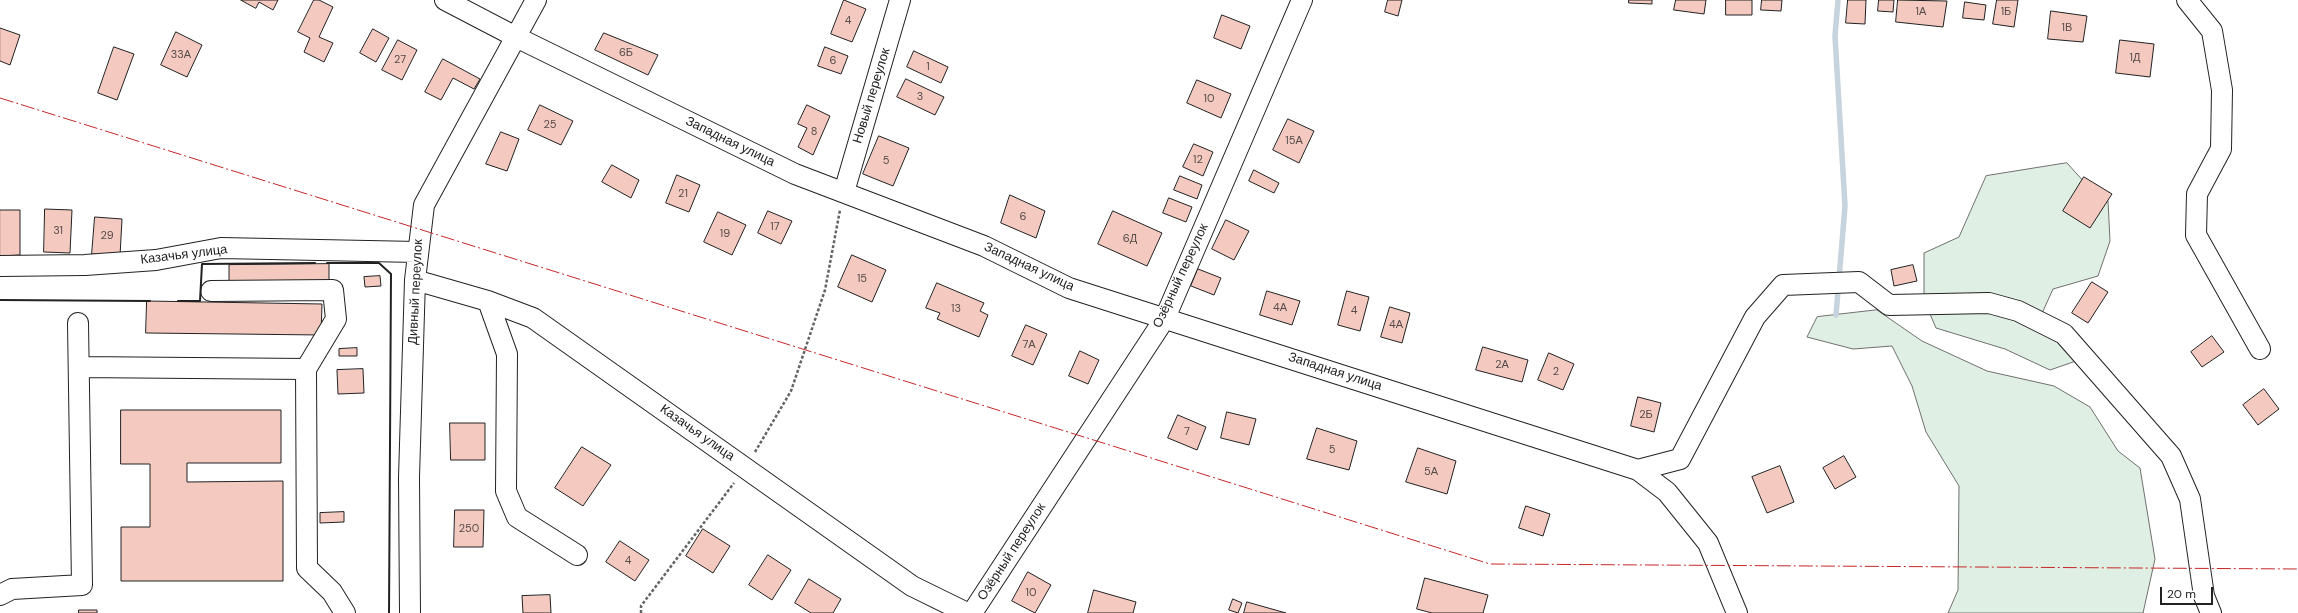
<!DOCTYPE html>
<html>
<head>
<meta charset="utf-8">
<style>
	body { margin:0 }
	#map { position:relative; width:2298px; height:613px; overflow:hidden; background:#fff; font-family:"DM Sans",sans-serif }
	canvas { display:block }
	.scale { position:absolute; left:2160px; top:587px; width:53px; height:18px; box-sizing:border-box; border:2px solid #222; border-top:0; padding-left:5px; font-size:12px; line-height:14px; white-space:nowrap; color:#222; -webkit-text-stroke:3px #fff; paint-order:stroke }
</style>
</head>
<body>
<div id="map">
<canvas width="2298" height="613"></canvas>
<div class="scale">20 m</div>
</div>
<script>
const ctx = document.querySelector('canvas').getContext('2d');
ctx.lineJoin = 'round';
function fillPath(path, color) {
  ctx.fillStyle = color;
  ctx.fill(path, 'evenodd');
}
function strokePath(path, color, width, dash) {
  ctx.strokeStyle = color;
  ctx.lineWidth = width;
  ctx.lineCap = dash ? 'butt' : 'round';
  ctx.setLineDash(dash || []);
  ctx.stroke(path);
}
function write(font, color, halo, rows, align = 'center') {
  ctx.font = font + ' "DM Sans",sans-serif';
  ctx.lineWidth = 3;
  ctx.setLineDash([]);
  ctx.textBaseline = 'middle';
  ctx.strokeStyle = halo;
  ctx.fillStyle = color;
  for (const [text, x, y, turn = 0] of rows) {
    ctx.save();
    ctx.translate(x, y);
    ctx.rotate((+turn || 0) * Math.PI / 180);
    ctx.textAlign = isNaN(turn) ? turn : align;
    if (halo) ctx.strokeText(text, 0, 0);
    ctx.fillText(text, 0, 0);
    ctx.restore();
  }
}
const green = new Path2D(`
	M2067,163l19,21 22,17 2,40 -12,35 -45,13 -14,31 37,41 -26,9 -45,-21 -69,-21 -12,-28v-47l35,-16 27,-61z
	M1877,310l45,31 65,30 67,15 36,21 28,44 22,17 15,91 -12,54h-195l10,-23 1,-104 -33,-54 -14,-46 -20,-40 -39,3 -46,-12 10,-20z`);
fillPath(green, '#e0efe3');
strokePath(green, '#6f6f6f', 1);
strokePath(new Path2D(`
	M1836,315l9,-109 -10,-170 3,-36`), '#c7d3dd', 5.5);
const building = new Path2D(`
	M241,0h37l-5,10 -14,-8 -3,6z
	M314,0h5l14,7 -14,30 14,6 -9,19 -20,-10 6,-14 -12,-6z
	M844,0l22,9 -14,33 -21,-8z
	M1388,0h14l-4,16 -13,-4z
	M1629,0h23v4l-23,-1z
	M1676,0h30l-2,14 -30,-4z
	M1726,0h26v15h-26z
	M1762,0h20l-1,11 -20,-1z
	M1848,0h18l-1,24 -19,-1z
	M1879,0h15l-1,12 -15,-1z
	M1898,0l49,1 -4,26 -47,-5z
	M1997,0h21l-4,27 -21,-3z
	M1965,2l21,3 -2,15 -21,-2z
	M2051,11l36,5 -4,26 -35,-3z
	M1222,15l28,11 -9,23 -27,-11z
	M0,28l20,7 -10,30 -10,-4z
	M373,29l16,9 -13,24 -16,-9z
	M176,32l26,13 -15,32 -26,-12z
	M604,33l54,22 -10,20 -53,-25z
	M398,40l19,10 -15,30 -20,-10z
	M2120,40l34,4 -4,33 -34,-4z
	M114,47l20,7 -17,46 -19,-7z
	M825,47l23,9 -7,18 -23,-8z
	M914,51l34,16 -7,16 -34,-16z
	M443,59l37,20 -6,10 -21,-11 -12,22 -16,-8z
	M906,79l38,18 -9,18 -38,-18z
	M1197,80l34,14 -10,24 -34,-15z
	M540,105l33,16 -12,24 -33,-15z
	M807,105l23,11 -17,39 -15,-8 9,-19 -9,-4z
	M1288,119l26,12 -15,32 -26,-13z
	M501,132l18,7 -12,32 -21,-7z
	M879,136l30,12 -16,38 -30,-12z
	M1194,144l19,8 -10,24 -20,-9z
	M612,165l27,15 -8,18 -29,-16z
	M1254,170l25,13 -5,10 -25,-12z
	M677,175l23,10 -11,27 -23,-9z
	M1180,176l22,9 -5,14 -23,-9z
	M2084,177l28,17 -22,34 -27,-17z
	M1010,195l35,16 -9,27 -35,-15z
	M1169,198l23,9 -6,15 -23,-9z
	M45,209l27,1 -2,43 -26,-1z
	M0,210h20v45l-20,1z
	M768,211l24,10 -11,23 -23,-11z
	M1113,211l49,22 -15,33 -49,-22z
	M718,212l28,13 -14,30 -28,-13z
	M95,217l27,2 -2,37 -28,-2z
	M1226,220l23,11 -15,29 -22,-11z
	M852,255l34,15 -14,32 -34,-15z
	M329,264v17h-100v-16z
	M1913,265l4,16 -23,5 -3,-16z
	M1198,269l23,9 -7,17 -23,-9z
	M380,276l1,10 -16,1 -1,-10z
	M2092,282l16,10 -20,31 -16,-10z
	M937,283l47,20 -4,8 8,4 -9,22 -42,-18 3,-6 -14,-5z
	M1267,291l33,10 -8,24 -32,-10z
	M1347,291l22,6 -9,34 -22,-6z
	M147,301l175,3 -1,31 -175,-2z
	M1390,307l20,6 -8,30 -21,-6z
	M1026,325l21,9 -14,31 -21,-9z
	M2212,336l12,16 -22,15 -11,-15z
	M1483,347l45,13 -6,22 -46,-12z
	M357,348v8h-18v-7z
	M1080,351l19,9 -11,24 -19,-8z
	M1549,353l25,11 -11,26 -25,-10z
	M363,369l1,24 -26,1 -1,-24z
	M2264,389l15,20 -21,16 -15,-20z
	M1638,397l23,6 -7,29 -23,-6z
	M121,410h160v53h-94v19l96,-1v100h-162v-54h29v-63h-29z
	M1227,412l29,7 -7,26 -28,-7z
	M1178,415l28,12 -9,23 -29,-12z
	M450,423h35v37h-34z
	M1317,428l40,13 -8,29 -42,-11z
	M582,447l29,18 -28,41 -28,-18z
	M1418,448l38,13 -9,33 -41,-12z
	M1844,456l12,21 -21,12 -12,-21z
	M1780,466l14,36 -27,11 -15,-36z
	M1526,506l24,8 -7,22 -24,-8z
	M455,510h29l-1,37h-29z
	M344,512v10l-24,1v-10z
	M703,529l27,17 -17,27 -27,-17z
	M620,541l29,19 -14,21 -29,-19z
	M768,555l23,15 -19,30 -23,-15z
	M1028,572l23,13 -16,28 -23,-12z
	M1425,578l63,17 -5,18h-51l-15,-4z
	M809,579l32,20 -8,14h-22l-16,-10z
	M1094,590l42,12 -3,11h-45z
	M550,595l1,18h-28l-1,-17z
	M1233,599l9,4 -4,10 -9,-3z
	M1247,602l39,11h-42z
	M79,610h18v3h-18z`);
fillPath(building, '#f3c9c0');
strokePath(building, '#222', 1);
const minor = new Path2D(`
	M445,0l71,37 279,137 189,72 85,42 569,182 29,22 41,51 29,70
	M2187,0l25,31 10,59 -1,59 -24,45 -1,41 64,114
	M844,192l56,-192
	M0,266l85,-1 71,-5 65,-12 196,4
	M415,280l73,21 45,17 379,268 55,27
	M211,291l122,-1 3,29 -30,50 1,199 25,24 13,21
	M488,301l19,53 -1,137 11,26 60,38
	M79,367l227,2
	M1638,470l42,-11 75,-142 28,-32 76,-3 30,23 100,-2 29,8 46,23 107,122 19,43 14,97 7,17
	M0,595l12,-6 70,-4 -4,-262
	M410,613l-1,-136 6,-197 9,-75 112,-205
	M972,613l193,-295 137,-318`);
strokePath(minor, '#222', 22);
strokePath(new Path2D(`
	M755,452l36,-61 34,-101 15,-80
	M641,613v-7l93,-123`), '#646464', 2.5, [3, 2]);
strokePath(minor, '#fff', 20);
strokePath(new Path2D(`
	M327,263h52l12,11 -2,339
	M0,300l150,1
	M178,301h22l2,-37 113,-1`), '#222', 2);
strokePath(new Path2D(`
	M0,98l1490,466 808,5`), '#c62828', 1, [14, 3, 2, 3]);
write('11px', '#564c4a', null, [
	["1А",1921,12],
	["1Б",2006,12],
	["4",848,21],
	["1В",2067,28],
	["6Б",626,53],
	["33А",181,55],
	["1Д",2135,58],
	["27",400,60],
	["6",833,61],
	["1",928,67],
	["3",920,97],
	["10",1209,99],
	["25",550,125],
	["8",814,132],
	["15А",1294,141],
	["12",1198,160],
	["5",886,161],
	["21",683,194],
	["6",1023,217],
	["17",775,227],
	["31",58,231],
	["19",725,234],
	["29",107,236],
	["6Д",1130,239],
	["15",862,279],
	["4А",1280,308],
	["13",956,309],
	["4",1354,311],
	["4А",1396,325],
	["7А",1029,345],
	["2А",1502,365],
	["2",1556,372],
	["2Б",1646,415],
	["7",1187,432],
	["5",1332,450],
	["5А",1431,472],
	["250",469,529],
	["4",628,561],
	["10",1031,593]
]);
write('13px', '#222', '#fff', [
	["Новый переулок",872,96,-73],
	["Западная улица",730,142,26],
	["Казачья улица",184,255,-7],
	["Западная улица",1029,267,25],
	["Озёрный переулок",1181,276,-65],
	["Дивный переулок",416,292,-87],
	["Западная улица",1335,372,18],
	["Казачья улица",697,433,35],
	["Озёрный переулок",1012,552,-57]
]);
</script>
</body>
</html>
